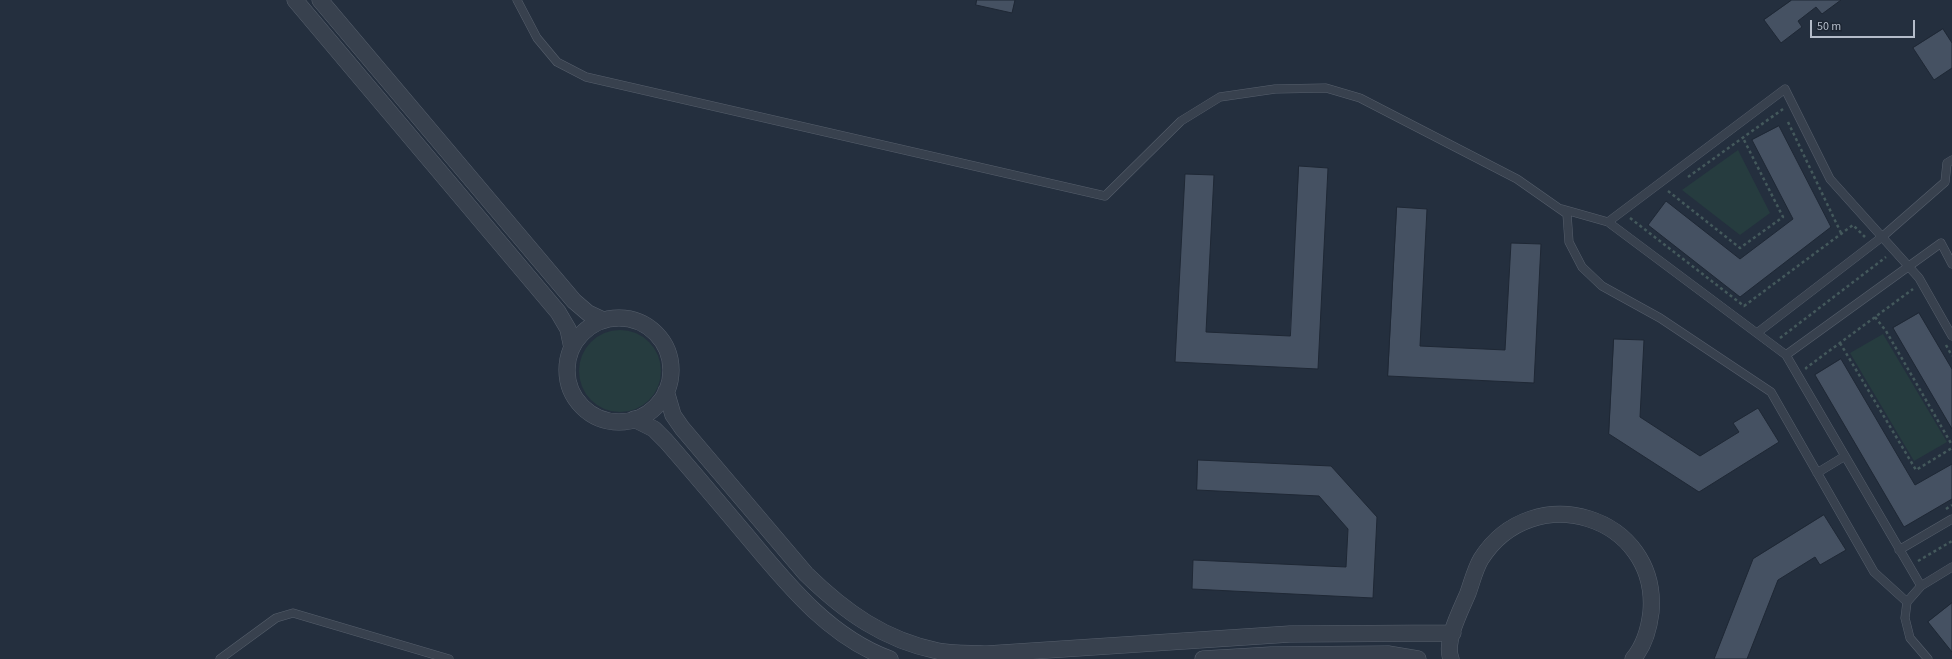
<!DOCTYPE html>
<html>
<head>
<meta charset="utf-8">
<style>
	body { margin:0 }
	#map { position:relative; width:1952px; height:659px; overflow:hidden; background:#242f3e; font-family:"Source Sans 3",sans-serif }
	canvas { display:block }
	.scale { position:absolute; left:1810px; top:20px; width:105px; height:18px; box-sizing:border-box; border:2px solid #b4bcc9; border-top:0; padding-left:5px; font-size:12px; line-height:14px; white-space:nowrap; color:#b4bcc9; -webkit-text-stroke:3px #1d2633; paint-order:stroke }
</style>
</head>
<body>
<div id="map">
<canvas width="1952" height="659"></canvas>
<div class="scale">50 m</div>
</div>
<script>
const ctx = document.querySelector('canvas').getContext('2d');
ctx.lineJoin = 'round';
function fillPath(path, color) {
  ctx.fillStyle = color;
  ctx.fill(path, 'evenodd');
}
function strokePath(path, color, width, dash) {
  ctx.strokeStyle = color;
  ctx.lineWidth = width;
  ctx.lineCap = dash ? 'butt' : 'round';
  ctx.setLineDash(dash || []);
  ctx.stroke(path);
}
fillPath(new Path2D(`
	M1738,150l32,63 -30,22 -58,-45z
	M579 371a41 41 0 1 1 82 0a41 41 0 1 1-82 0Z
	M1883,334l64,108 -33,19 -64,-108z`), '#263c3f');
const building = new Path2D(`
	M977,0h38l-3,13 -36,-8z
	M1792,0h49l-19,14 -6,-7 -18,14 4,6 -21,16 -17,-23z
	M1943,29l9,14v25l-18,12 -21,-32z
	M1779,126l52,101 -91,70 -92,-72 18,-24 74,58 53,-40 -41,-79z
	M1299,166l29,2 -10,201 -143,-7 10,-188 29,1 -8,157 84,4z
	M1397,207l30,2 -7,137 85,4 6,-107 30,1 -7,139 -146,-7z
	M1919,313l33,56v60l-59,-101z
	M1614,339l30,1 -4,77 60,39 39,-24 -6,-9 25,-15 21,34 -80,50 -90,-58z
	M1841,359l74,126 37,-21v35l-48,28 -89,-152z
	M1198,460l133,6 46,51 -4,81 -181,-9 1,-29 153,7 2,-38 -29,-33 -122,-6z
	M1824,515l22,35 -26,15 -5,-8 -37,23 -31,79h-33l39,-100z
	M1952,603v49l-24,-30z`);
fillPath(building, '#455162');
strokePath(building, '#1f2835', 1);
const lane = new Path2D(`
	M517,0l20,38 20,24 29,15 519,119 76,-75 39,-24 55,-8 51,-1 34,10 157,81 50,35 2,28 13,25 20,19 58,32 111,74 103,180 33,30
	M1562,209l46,13
	M1757,333l125,-96 63,-55 2,-19 5,-3
	M1786,355l155,-112 11,21
	M1817,473l28,-17
	M1899,550l53,-31
	M1921,586l-135,-231 -178,-133 177,-133 45,90 89,99 33,58
	M220,659l56,-41 17,-5 156,46
	M1928,659l-18,-21 -5,-20 2,-16 14,-16 31,-19`);
const street = new Path2D(`
	M295,0l263,312 10,17 4,19
	M320,0l254,301 14,12 15,7
	M567 370a52 52 0 1 1 104 0a52 52 0 1 1-104 0Z
	M666,391l7,24 9,13 124,146c39,38 78,66 132,77 16,3 33,2 49,3l303,-20 163,-1
	M634,419l20,10 12,12c27,31 54,63 81,95 40,48 82,101 143,123
	M1203,659l68,-4 117,-1 30,5
	M1451,659c-7,-18 10,-49 17,-66 4,-11 7,-24 13,-34 52,-82 178,-43 170,53 -2,17 -7,34 -18,47`);
strokePath(lane, '#565f6c', 9);
strokePath(street, '#565f6c', 17);
strokePath(new Path2D(`
	M1788,122l53,111
	M1688,177l95,-68
	M1668,191l72,57 43,-31 -40,-79
	M1630,218l114,88 109,-81 12,12
	M1875,317l11,14 66,114
	M1780,338l106,-81
	M1840,343l76,127 36,-22
	M1946,345l6,11
	M1807,369l-1,-1 107,-79
	M1946,509l6,-4
	M1918,561l34,-20`), '#44595c', 2.5, [3, 3]);
strokePath(lane, '#38414e', 8);
strokePath(street, '#38414e', 16);
</script>
</body>
</html>
